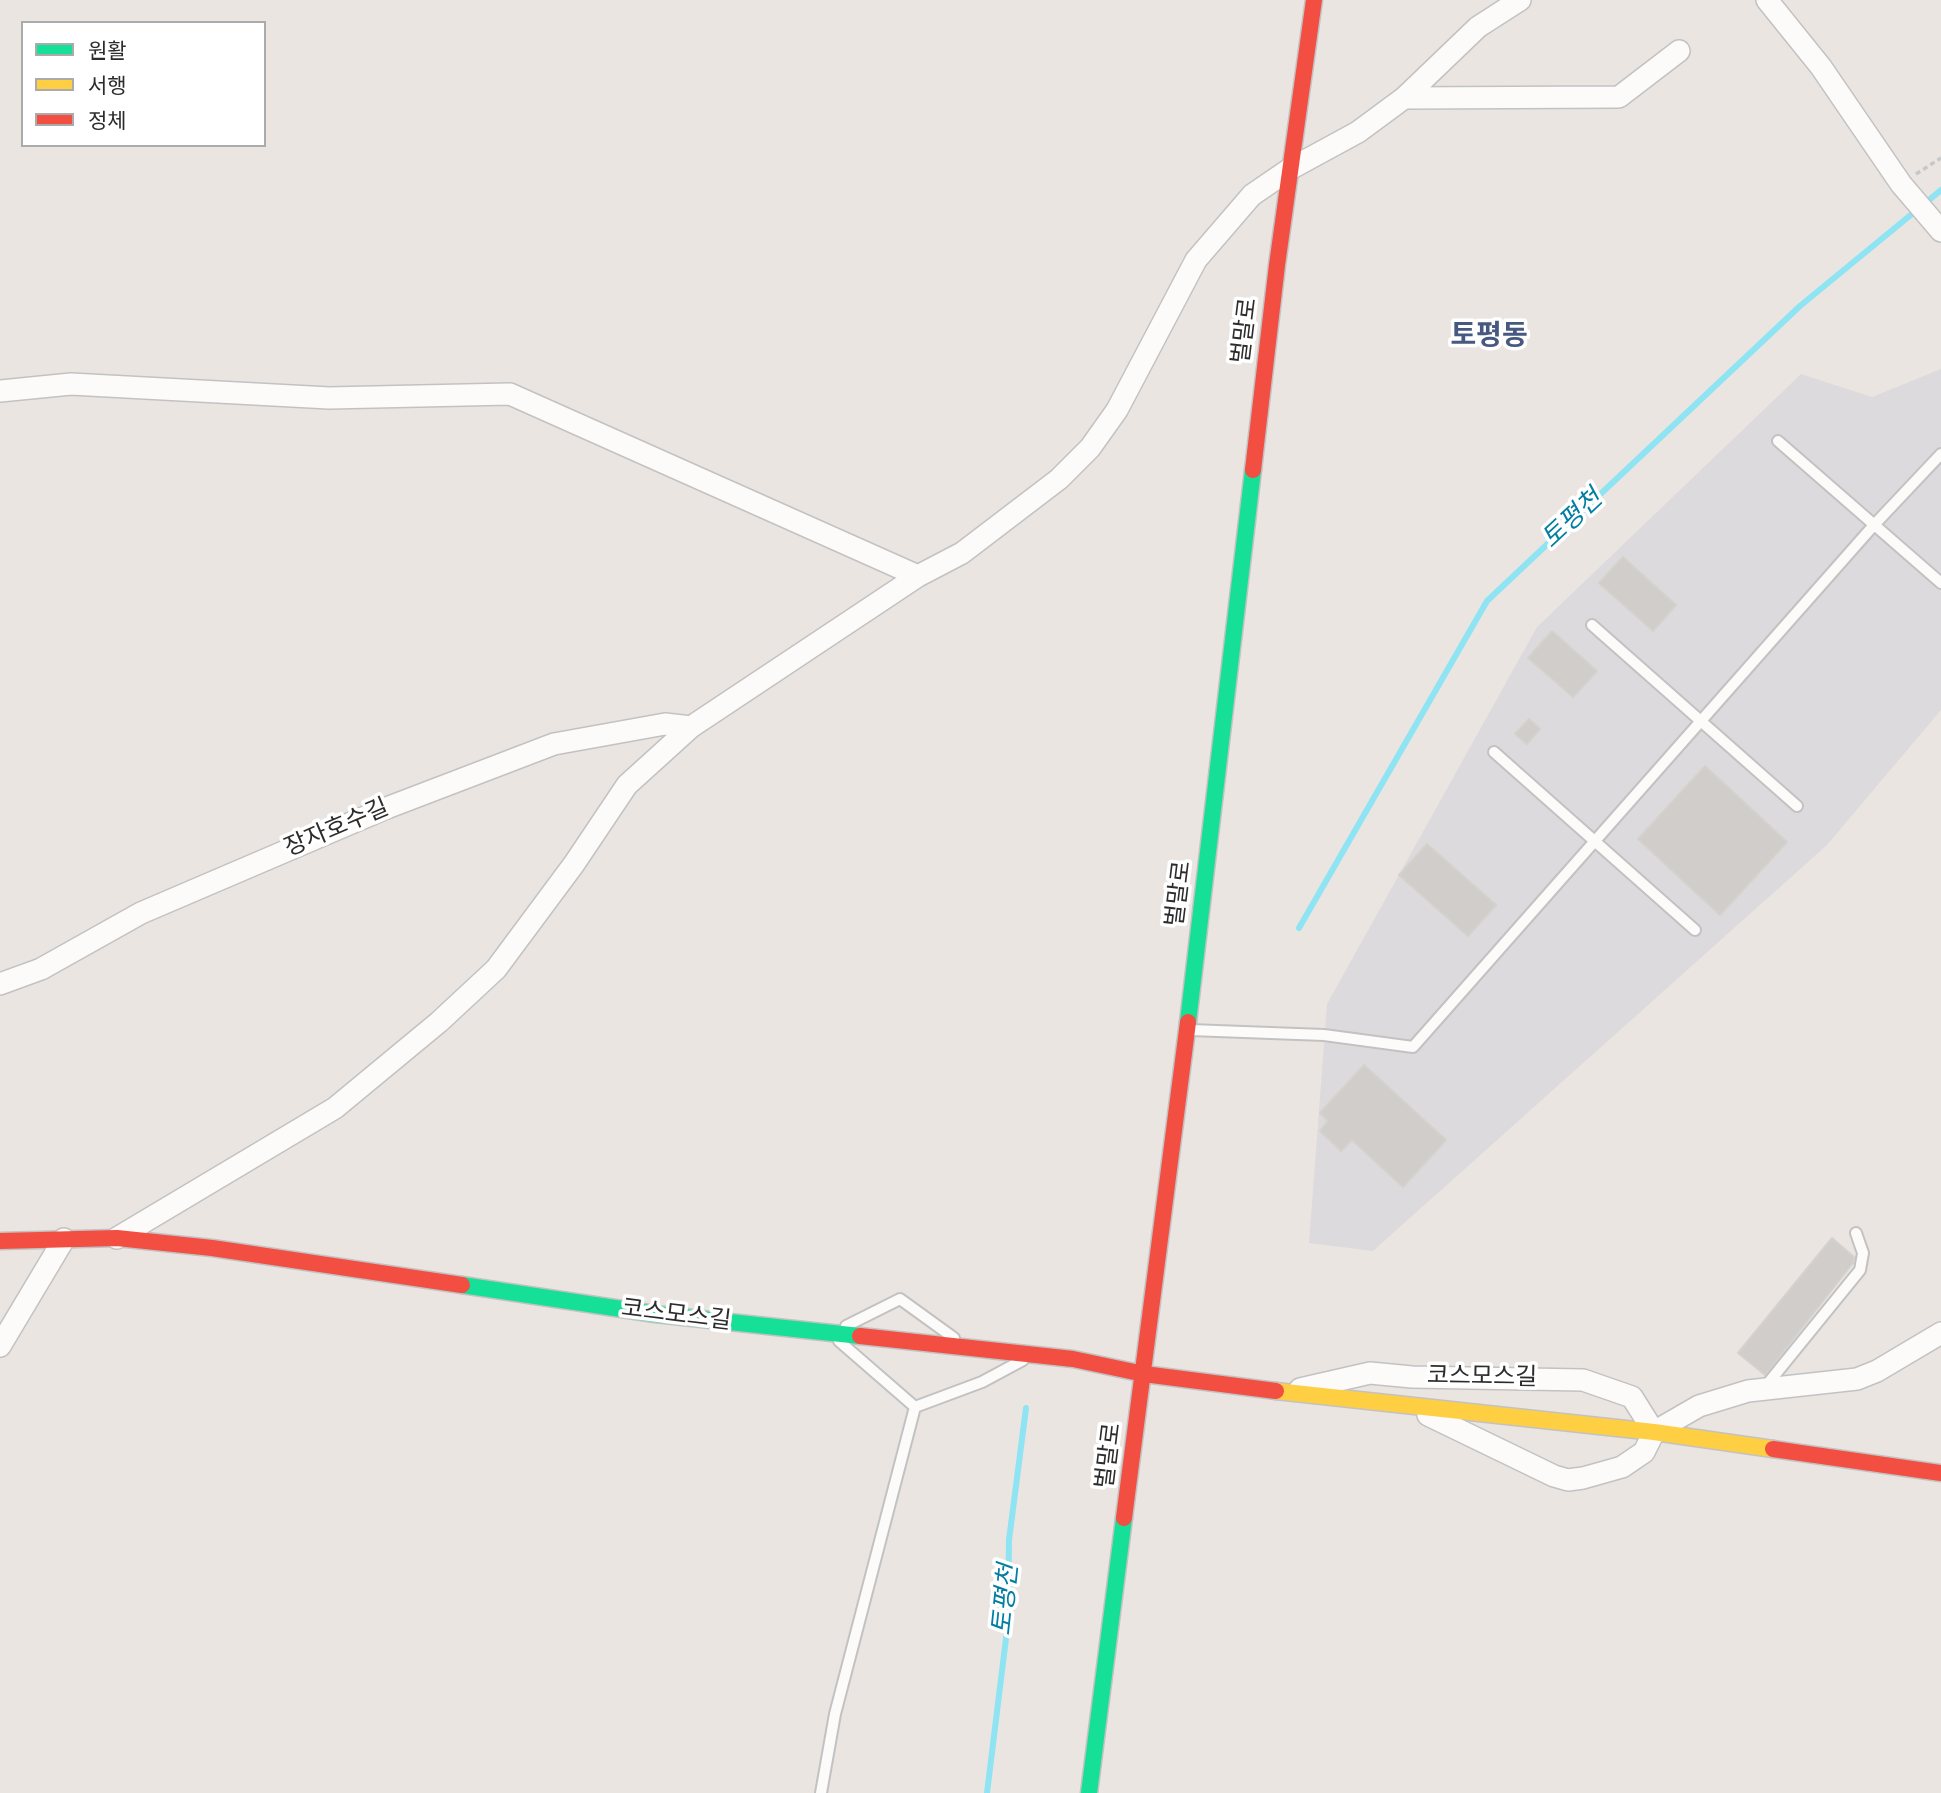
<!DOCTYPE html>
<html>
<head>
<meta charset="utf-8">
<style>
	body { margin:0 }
	#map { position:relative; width:1941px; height:1793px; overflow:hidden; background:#eae5e1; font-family:Jost,"Noto Sans KR",sans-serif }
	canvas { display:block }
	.legend { position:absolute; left:21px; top:21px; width:245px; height:126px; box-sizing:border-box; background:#fff; border:2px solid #ababab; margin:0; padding:9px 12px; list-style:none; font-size:21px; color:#2c2c2c }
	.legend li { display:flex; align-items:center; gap:14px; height:35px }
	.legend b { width:35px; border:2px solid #ababab }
</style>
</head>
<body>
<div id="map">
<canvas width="1941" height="1793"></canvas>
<ul class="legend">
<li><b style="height:9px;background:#16e098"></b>원활</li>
<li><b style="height:9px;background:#ffcf43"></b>서행</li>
<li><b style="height:9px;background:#f24e42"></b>정체</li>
</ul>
</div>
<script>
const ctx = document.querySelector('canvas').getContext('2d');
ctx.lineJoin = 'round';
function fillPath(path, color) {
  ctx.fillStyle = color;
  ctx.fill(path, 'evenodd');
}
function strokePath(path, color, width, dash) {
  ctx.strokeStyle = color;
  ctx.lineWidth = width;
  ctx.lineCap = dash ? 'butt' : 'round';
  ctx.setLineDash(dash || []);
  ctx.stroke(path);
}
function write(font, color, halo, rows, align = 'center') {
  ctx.font = font + ' Jost,"Noto Sans KR",sans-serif';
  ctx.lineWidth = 7;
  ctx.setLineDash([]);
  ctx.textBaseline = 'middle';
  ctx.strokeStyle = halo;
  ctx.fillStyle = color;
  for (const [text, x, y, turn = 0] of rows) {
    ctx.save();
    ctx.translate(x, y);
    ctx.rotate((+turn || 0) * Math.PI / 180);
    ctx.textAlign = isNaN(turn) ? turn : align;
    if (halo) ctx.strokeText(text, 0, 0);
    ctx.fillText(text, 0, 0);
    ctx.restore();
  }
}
fillPath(new Path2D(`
	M1941,369v341l-114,135 -454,406 -64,-8 18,-239 210,-377 264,-253 71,23z`), '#dddadd');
strokePath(new Path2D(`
	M1299,928l188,-327 313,-295 141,-116
	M987,1793l21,-171 1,-82 17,-132`), '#8ee4f2', 6);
const building = new Path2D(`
	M1623,557l53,48 -23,26 -54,-48z
	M1552,631l45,40 -24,26 -45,-39z
	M1529,719l11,10 -13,15 -12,-10z
	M1705,766l82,76 -67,73 -82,-76z
	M1427,844l69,61 -28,31 -69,-61z
	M1364,1065l82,75 -43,47 -51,-47 -11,11 -21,-20 8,-10 -8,-8z
	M1832,1238l22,19 -1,6 -88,112 -27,-22z`);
fillPath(building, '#d0cdca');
strokePath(building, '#d5d1cd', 2);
const lane = new Path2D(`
	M1778,441l163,142
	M1592,625l205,181
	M1494,752l201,178
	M1190,1030l134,5 89,12 461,-522 67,-71
	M846,1326l54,-27 54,39
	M839,1341l76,66 67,-25 41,-22
	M1765,1387l95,-117 3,-17 -7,-20
	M821,1793l14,-79 80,-307`);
const street = new Path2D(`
	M1767,0l54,67 80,117 40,47
	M1404,98l215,-1 60,-46
	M0,391l71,-7 258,14 181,-4 408,182
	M0,984l41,-15 100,-56 243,-104 170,-65 111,-20 26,3
	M117,1238l218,-130 104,-86 57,-53 78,-105 53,-79 64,-58 227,-151 44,-23 97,-74 31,-31 27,-38 79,-150 56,-65 38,-26 68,-37 46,-34 74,-71 42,-27
	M0,1346l64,-107
	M1300,1389l70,-16 42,4 171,3 49,17 22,35
	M1428,1415l126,61 14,4 15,-2 39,-11 22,-15 10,-20 45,-26 49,-15 109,-12 20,-8 64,-38`);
const fast = new Path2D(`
	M1188,1022l65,-552
	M462,1285l193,29 205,22
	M1089,1793l35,-275`);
const slow = new Path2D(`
	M1276,1391l378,41 119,17`);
const jam = new Path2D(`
	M1253,470l24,-205 37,-265
	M0,1241l117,-3 95,10 250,37
	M860,1336l213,23 71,15 132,17
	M1773,1449l168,24
	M1124,1518l64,-496`);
strokePath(lane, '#c3c2c3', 14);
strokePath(street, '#c3c2c3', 24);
strokePath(fast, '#c3c2c3', 19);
strokePath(slow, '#c3c2c3', 19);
strokePath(jam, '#c3c2c3', 19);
strokePath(new Path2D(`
	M1916,174l25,-16`), '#c8c7c7', 3.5, [5, 3.5]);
strokePath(lane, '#fcfbfa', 10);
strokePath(street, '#fcfbfa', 21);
strokePath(fast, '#16e098', 16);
strokePath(slow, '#ffcf43', 16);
strokePath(jam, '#f24e42', 16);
write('24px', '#2c2c2c', '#fff', [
	["벌말로",1246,331,-83],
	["장자호수길",337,829,-23],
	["벌말로",1180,894,-83],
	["코스모스길",676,1316,7],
	["코스모스길",1482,1378,1],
	["벌말로",1110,1456,-83]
]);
write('italic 26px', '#027ea2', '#fff', [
	["토평천",1573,520,-43],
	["토평천",1007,1600,-84]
]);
write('bold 28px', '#475981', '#fff', [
	["토평동",1489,337]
]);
</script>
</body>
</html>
